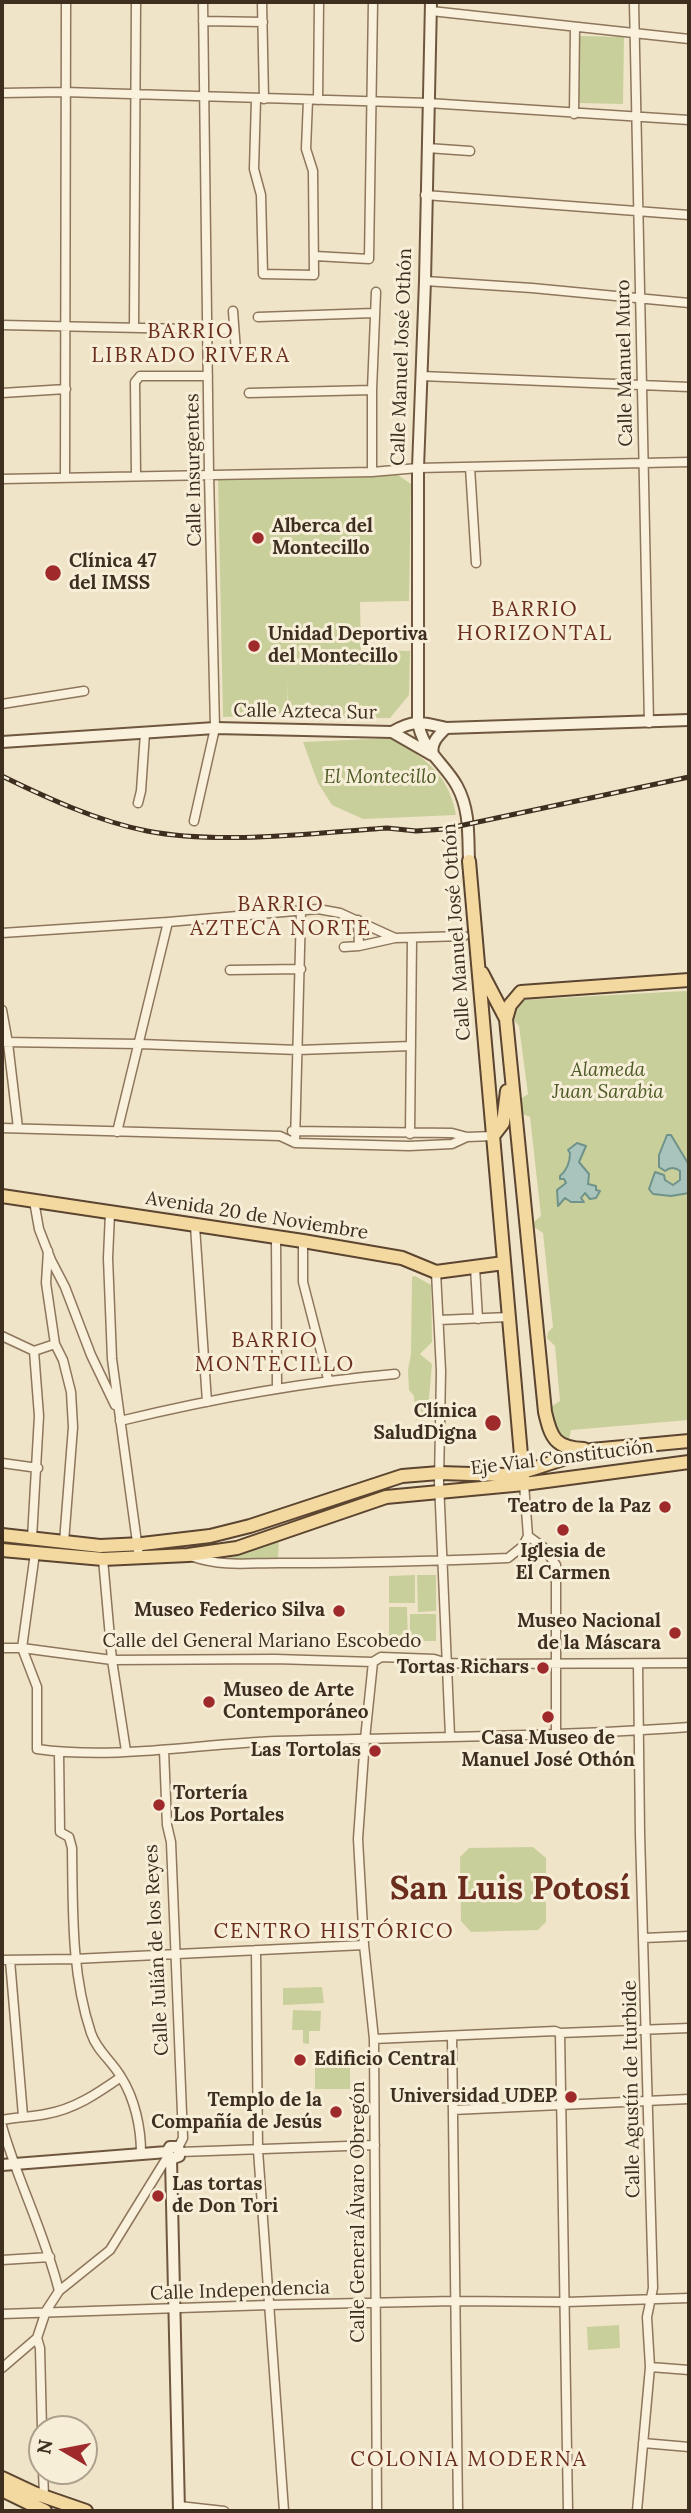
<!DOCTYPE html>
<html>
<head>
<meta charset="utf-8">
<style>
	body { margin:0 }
	#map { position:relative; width:691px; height:2513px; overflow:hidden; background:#f0e4c8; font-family:Lora,serif }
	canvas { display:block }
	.frame { position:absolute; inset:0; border:4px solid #3d2e20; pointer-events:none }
	.north { position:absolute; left:28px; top:2415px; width:70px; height:70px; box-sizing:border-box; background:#f7eed8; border:2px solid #ada18e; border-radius:50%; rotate:280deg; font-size:19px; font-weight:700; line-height:28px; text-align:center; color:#3d2e20 }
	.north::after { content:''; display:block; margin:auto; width:24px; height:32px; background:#9e2a2b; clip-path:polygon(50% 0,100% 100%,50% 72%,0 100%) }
</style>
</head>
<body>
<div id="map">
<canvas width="691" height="2513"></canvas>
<div class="frame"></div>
<div class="north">N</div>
</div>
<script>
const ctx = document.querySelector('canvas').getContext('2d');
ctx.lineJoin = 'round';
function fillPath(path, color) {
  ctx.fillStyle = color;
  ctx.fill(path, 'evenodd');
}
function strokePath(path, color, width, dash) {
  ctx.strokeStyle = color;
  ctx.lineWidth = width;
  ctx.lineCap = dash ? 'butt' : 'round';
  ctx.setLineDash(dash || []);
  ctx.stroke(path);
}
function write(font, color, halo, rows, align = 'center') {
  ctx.font = font + ' Lora,serif';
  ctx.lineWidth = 6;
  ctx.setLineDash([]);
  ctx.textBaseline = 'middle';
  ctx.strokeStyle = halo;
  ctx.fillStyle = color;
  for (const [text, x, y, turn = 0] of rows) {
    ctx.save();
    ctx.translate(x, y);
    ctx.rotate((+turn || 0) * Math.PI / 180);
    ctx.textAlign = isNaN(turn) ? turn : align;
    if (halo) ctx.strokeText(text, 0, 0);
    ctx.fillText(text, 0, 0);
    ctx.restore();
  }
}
fillPath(new Path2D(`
	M580,36l44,1 -1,67 -44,-1z
	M398,475l13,9 -2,117 -49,1 1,48 49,1 -1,44 -19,23h-102l-1,-38v35l-64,2 -5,-239z
	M394,738c32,22 55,37 62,77l-93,4 -31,-14 -14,-22 -15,-41z
	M685,991l4,1v428l-118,10 -2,9c-14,-4 -15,-20 -17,-33l8,-5 -5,-55 -8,-8 1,-6 5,-5 -10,-94 -9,-6v-5l7,-6 -11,-99 -7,-3 -3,-5 2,-11 6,-4 -9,-68 -6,-7 2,-13 7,-6z
	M415,1276l16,9 1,57 -12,12 12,10 -3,34 4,3 1,15 -18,4 -2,-24 -5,-6 -1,-20 3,-16 1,-77z
	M279,1538l-1,21 -50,1v-2z
	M415,1575v28h-26v-27z
	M417,1575h19v36l-18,1z
	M389,1607h18l1,36h-19z
	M410,1614h26v27h-26z
	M533,1847l13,11v64l-8,8 -67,2 -10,-11 -1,-64 9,-9z
	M322,1987l2,16 -41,2v-17z
	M293,2010l28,1 -1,20h-11v13l-6,-1v-13h-11z
	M315,2054h35v35h-35z
	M619,2325l1,23 -32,2 -1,-23z`), '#c9cf9b');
const water = new Path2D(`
	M667,1135h4l18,30v28l-18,3 -18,-2 -4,-5 6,-17 9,3 1,5 8,5 7,-5v-9c-5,-4 -10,-4 -15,0l-6,-4v-12z
	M577,1143l9,3 -7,16 10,12 -1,10 8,2v4l4,1 -4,7 -6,1 -5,-6 -4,5 3,4h-13l-6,-4 -7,8 -1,-16 9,-7 -2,-4h-4v-3c7,-6 10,-14 10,-23l-2,-3z`);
fillPath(water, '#a9c4bc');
strokePath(water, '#6f938a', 2);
const street = new Path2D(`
	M262,2l2,97
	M634,2l15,721
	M431,11l258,28
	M203,21l60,1
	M2,93l62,-1 364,11 261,17
	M256,99l-2,70 7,26 2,79 51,1 -1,-104 -7,-22 2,-49
	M318,100l1,-98
	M574,114l1,-87
	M427,148l43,3
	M425,195l264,20
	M315,256l54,3 4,-257
	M425,281l107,7 157,15
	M233,311l3,40
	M258,317l116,-4
	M2,325l232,5
	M134,327l2,-325
	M421,376l268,11
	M2,393l64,-4
	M249,393l123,-3
	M470,467l6,96
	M372,472v-82l4,-98
	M136,476l-1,-94 5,-6h68
	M65,477l1,-475
	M2,479l370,-7 46,-4 271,-6
	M2,704l82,-13
	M138,803l3,-12 4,-58
	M194,821l21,-93 -6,-254 -6,-472
	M358,920l1,26
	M2,933l166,-11 150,-13 22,4 55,25 69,-2
	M344,947l15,-1 36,-8
	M230,970l71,-1
	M2,1010l6,33 10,85
	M2,1042l138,2 158,6 113,-4
	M2,1128l278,8 15,7 114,3 43,-2 15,-7
	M292,1131l160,2 15,4 26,-1
	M117,1132l51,-210
	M410,1134l2,-196
	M295,1143l6,-233
	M34,1201l5,28 12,31 14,27 26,68 24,50
	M110,1213l-2,45 4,101 27,198
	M195,1226l12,176
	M276,1238l1,150
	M303,1241v41l25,97
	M48,1251l-2,32 9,61 8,16 8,32 2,35 -9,115
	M475,1267l3,52
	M436,1272l5,99 -2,111 11,254
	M439,1320l70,-3
	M2,1336l32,15 21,-7
	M120,1421c91,-22 182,-39 275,-47
	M2,1463l36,5
	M524,1484l4,52 15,11 13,18v169
	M32,1538l7,-122 -5,-65
	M35,1553l-13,95 15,39v62c79,11 160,-5 239,-8 137,-4 276,-4 413,-14
	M193,1557c34,11 60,5 95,6 73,0 146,-2 220,-5l15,-12 5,-10
	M103,1559l9,101 14,91
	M2,1648h20l90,12 163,-1 98,3 8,-5 53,2 13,4 30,1 212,-1
	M373,1662l-8,77 -7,100 6,106 10,94 3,472
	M164,1750l3,75 4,17 12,296 -5,10
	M59,1752l1,80 9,5 3,11c1,62 -1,125 19,185 6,18 21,28 30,44 14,22 20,51 20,76
	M644,1938l45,-2
	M256,1950l2,200 26,361
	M2,1960l72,-1 290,-14
	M10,1960l13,156
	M560,2033l8,478
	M452,2036l6,475
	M374,2039l181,-8 5,2 129,-5
	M453,2110l236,-11
	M2,2120c15,-3 30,-3 44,-6 29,-5 52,-21 75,-37
	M2,2126c16,56 43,108 57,165l-13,20 -9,27 -35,30
	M180,2152l195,-7
	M2,2260l48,-3
	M59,2291l51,-41 58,-94
	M2,2314l267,-9 186,-4 111,1 123,-4
	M37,2338l3,10 2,81
	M650,2367l39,3
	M643,2443l46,4
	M43,2471l1,25
	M179,2506l45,5
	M637,2511l13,-144 -3,-50 6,-29 -13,-454 -2,-170`);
const secondary = new Path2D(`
	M431,2l-6,279 -7,187v253c3,28 27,43 39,65 13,24 11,49 12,75
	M392,732l40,23
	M2,742l213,-14 177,4c22,-13 30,-10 54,-4l243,-8
	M433,754c-3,-11 6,-19 13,-26
	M171,2159l8,-3v-6l-3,-3h-6l-3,5 4,7 8,352
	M2,2165l165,-13`);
const primary = new Path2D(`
	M469,861l54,617
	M482,973l24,46
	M493,1136l10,-13 4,-32
	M2,1196l301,45 99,17 34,14 68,-9
	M584,1449c-29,-1 -33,-11 -39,-37l-39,-393 4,-14 11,-13 168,-12
	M2,1535l98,11 42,-2 68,-8 40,-10 152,-50 37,-3 66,2 18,-3 68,-22 98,-9
	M2,1550l101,9 85,-4 49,-7 149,-51 138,-13 165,-22
	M2,2478l32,15 52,18
	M2,2490l43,21`);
strokePath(street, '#8d765c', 11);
strokePath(secondary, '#6f573f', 14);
strokePath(primary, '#5b4430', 16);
strokePath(street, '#faf1dc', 8);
strokePath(secondary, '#faf1dc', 10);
strokePath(primary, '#f3d9a0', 12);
const rail = new Path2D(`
	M2,776c45,22 95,45 145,55 73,14 166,2 240,-3l29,3 29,-2 244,-52`);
strokePath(rail, '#3d2e20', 5);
strokePath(rail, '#f7eed8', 2.5, [8]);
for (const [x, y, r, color] of [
	[258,538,7,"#9e2a2b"],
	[53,573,9,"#9e2a2b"],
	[254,646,7,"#9e2a2b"],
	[493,1423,9,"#9e2a2b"],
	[665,1507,7,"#9e2a2b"],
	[563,1530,7,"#9e2a2b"],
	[339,1611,7,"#9e2a2b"],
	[675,1633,7,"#9e2a2b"],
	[543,1668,7,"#9e2a2b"],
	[209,1702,7,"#9e2a2b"],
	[548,1717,7,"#9e2a2b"],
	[375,1751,7,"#9e2a2b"],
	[159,1805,7,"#9e2a2b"],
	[300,2060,7,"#9e2a2b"],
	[571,2097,7,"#9e2a2b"],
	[336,2112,7,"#9e2a2b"],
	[158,2196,7,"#9e2a2b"]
]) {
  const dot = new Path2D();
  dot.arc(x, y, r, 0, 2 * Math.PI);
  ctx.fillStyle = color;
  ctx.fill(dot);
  strokePath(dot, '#f7eed8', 2.5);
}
write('19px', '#3d2e20', '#f7eed8', [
	["Calle Manuel José Othón",402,357,-88],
	["Calle Manuel Muro",625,363,-91],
	["Calle Insurgentes",194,470,-91],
	["Calle Azteca Sur",305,712,1],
	["Calle Manuel José Othón",457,932,-94],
	["Avenida 20 de Noviembre",257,1216,9],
	["Eje Vial Constitución",562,1458,-7],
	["Calle del General Mariano Escobedo",262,1642],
	["Calle Julián de los Reyes",157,1950,-93],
	["Calle Agustín de Iturbide",632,2089,-91],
	["Calle General Álvaro Obregón",359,2212,-90],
	["Calle Independencia",240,2291,-2]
]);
write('bold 19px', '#3d2e20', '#f7eed8', [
	["Alberca del",272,527,"left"],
	["Montecillo",272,549,"left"],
	["Clínica 47",69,562,"left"],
	["del IMSS",69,584,"left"],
	["Unidad Deportiva",268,635,"left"],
	["del Montecillo",268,657,"left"],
	["Clínica",477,1412],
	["SaludDigna",477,1434],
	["Teatro de la Paz",651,1507],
	["Iglesia de",563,1552,"center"],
	["El Carmen",563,1574,"center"],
	["Museo Federico Silva",325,1611],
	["Museo Nacional",661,1622],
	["de la Máscara",661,1644],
	["Tortas Richars",529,1668],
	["Museo de Arte",223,1691,"left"],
	["Contemporáneo",223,1713,"left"],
	["Casa Museo de",548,1739,"center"],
	["Manuel José Othón",548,1761,"center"],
	["Las Tortolas",361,1751],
	["Tortería",173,1794,"left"],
	["Los Portales",173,1816,"left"],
	["Edificio Central",314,2060,"left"],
	["Universidad UDEP",557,2097],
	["Templo de la",322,2101],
	["Compañía de Jesús",322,2123],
	["Las tortas",172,2185,"left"],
	["de Don Tori",172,2207,"left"]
], 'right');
write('italic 19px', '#4d5a26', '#f7eed8', [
	["El Montecillo",380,778],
	["Alameda",608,1071],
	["Juan Sarabia",608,1093]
]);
ctx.letterSpacing = '2px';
write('21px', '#6b2e1e', '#f7eed8', [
	["BARRIO",191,332],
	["LIBRADO RIVERA",191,356],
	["BARRIO",535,610],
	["HORIZONTAL",535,634],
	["BARRIO",281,905],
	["AZTECA NORTE",281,929],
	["BARRIO",275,1341],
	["MONTECILLO",275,1365],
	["CENTRO HISTÓRICO",334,1932],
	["COLONIA MODERNA",469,2460]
]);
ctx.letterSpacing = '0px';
write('bold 33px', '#6b2e1e', '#f7eed8', [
	["San Luis Potosí",510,1890]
]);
</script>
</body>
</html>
